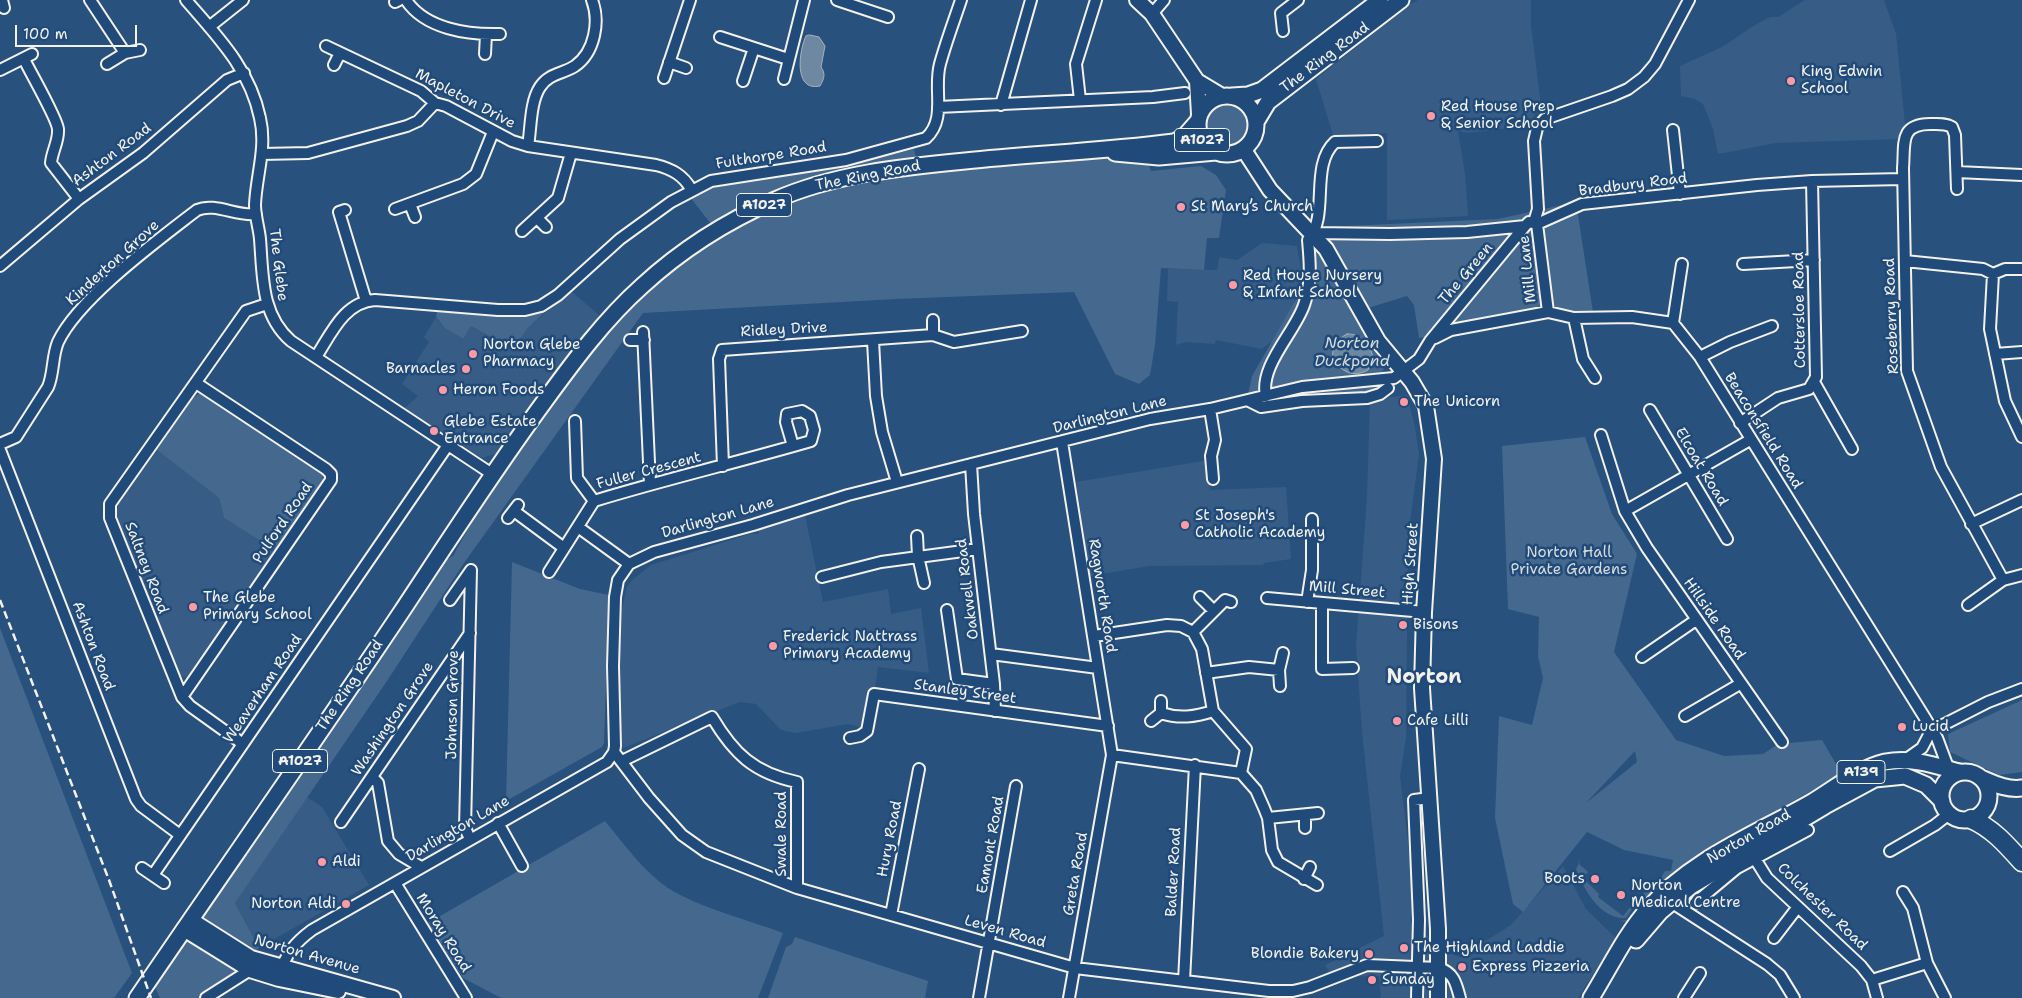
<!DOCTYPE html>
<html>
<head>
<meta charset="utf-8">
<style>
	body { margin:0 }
	#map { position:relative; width:2022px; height:998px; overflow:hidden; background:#28517e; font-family:"Shantell Sans",sans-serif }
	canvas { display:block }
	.scale { position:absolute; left:15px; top:25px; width:122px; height:22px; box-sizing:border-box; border:2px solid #f4f1e8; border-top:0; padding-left:6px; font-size:15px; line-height:18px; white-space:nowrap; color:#f4f1e8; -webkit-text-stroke:4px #1f4a7a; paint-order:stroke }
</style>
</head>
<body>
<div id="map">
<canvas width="2022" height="998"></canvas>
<div class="scale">100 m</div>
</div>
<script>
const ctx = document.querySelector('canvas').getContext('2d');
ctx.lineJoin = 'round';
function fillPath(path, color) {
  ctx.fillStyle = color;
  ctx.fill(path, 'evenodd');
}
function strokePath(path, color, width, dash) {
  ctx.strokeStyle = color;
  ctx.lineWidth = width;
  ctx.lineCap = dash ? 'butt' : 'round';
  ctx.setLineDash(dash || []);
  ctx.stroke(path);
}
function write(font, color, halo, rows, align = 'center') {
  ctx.font = font + ' "Shantell Sans",sans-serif';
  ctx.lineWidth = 5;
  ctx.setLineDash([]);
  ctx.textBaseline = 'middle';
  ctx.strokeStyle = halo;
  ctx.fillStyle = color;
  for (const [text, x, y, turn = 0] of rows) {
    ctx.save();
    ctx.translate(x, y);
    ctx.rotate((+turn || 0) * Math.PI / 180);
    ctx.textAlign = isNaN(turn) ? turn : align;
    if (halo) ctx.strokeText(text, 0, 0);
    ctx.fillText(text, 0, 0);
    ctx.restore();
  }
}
fillPath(new Path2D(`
	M1418,0h113v25l10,81 -14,20 -59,7 -10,-2 7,43 3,42 -81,4v-87l-54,2 -17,-56 93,-74z
	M1805,0h79l12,34 9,90 -6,15 -123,4 -58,11 -5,-25 -10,-25 -8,-5 -14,-3 -1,-30 42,-19 33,-22 15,-8h8z
	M1262,243l35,3 4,24 -9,43 -17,26 -13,10 -46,-9 -1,4 -29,-2 -10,3 2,-43 -11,-1 1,-32 49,1 2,-13 18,3z
	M571,291l29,25 -105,138 -13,4 -77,-50 13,-12 -16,-12 27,-42 -5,-5 12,-20 3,5 23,17 9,-13 33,18v5l8,1 16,-22z
	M1407,395l8,32 4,27 -11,84 -2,200 -6,38 11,92v54l35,30 14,5 51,-32 52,-59 23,43 30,29 -38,60h-197l-2,-22 -46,1 -8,-12 59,-29 -22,-204 -6,-86 11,-149 3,-97z
	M157,450l62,48 5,20 51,32 -89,128 -8,-3 -5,-9 -57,-148 2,-14z
	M1209,460l1,30 76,-3 5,72 -27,4 -1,2 -114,1 -59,10 -14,-94z
	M805,516l18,86 65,-13 3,25 30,-6 8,65 -51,-6 -5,35 -10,26 -15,-4 -52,9 -11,-2 -5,-2 -24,-25 -16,-2 -117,46 -4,-21 -1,-38 4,-80 5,-22 5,-7 19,-15 99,-31h9l-1,-3z
	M307,797l15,10 47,78 -110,63 -24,-45z`), '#375d86');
fillPath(new Path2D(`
	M1205 125a23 23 0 1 1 46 0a23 23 0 1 1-46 0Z
	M914,149l2,9c-73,7 -140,31 -205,66l-21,-27 26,-11v-2l127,-20z
	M1082,156l66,7 3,8 50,-5 15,9 10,15 -7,48h-12l-3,32 -43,-2 -6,77 -5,30 -11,9 -24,-10 -41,-82 -178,7 -253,14 -179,250 -77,118 -152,222 24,45 -7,5 -46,-30 -3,-9 235,-349 15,-9 22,-40 58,-90 62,-84 72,-70 55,-37 71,-37 83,-20z
	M1576,202l17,110 -174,26 -5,-33 -7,-9 -52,16 30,54 -3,8 -77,6 -57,14 4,-18 51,-89v-41l22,-19 173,-8z
	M547,310l-19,18 -16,22h-8v-6l-33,-18 -8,13 -18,-11 -9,-11 1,-6 83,4z
	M1373,386l5,2 -3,5 -106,10 -8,-1c37,-11 73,-15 112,-16z
	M200,393l122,80 1,8 -48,69 -51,-32 -5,-20 -62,-48 36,-52z
	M1585,437l27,77 25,40 -23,98 62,88 48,16 39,-2 15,-10 44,-4 20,34 -65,36 -108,69 -17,15 -21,25 -6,3 -6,-1 8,-1 15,-19 -2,-2 12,-18 5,3 8,-13h6l2,-11 -49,-10 -37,-18 -64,80 -10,-8 -18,-86 4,-102 33,9 11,-47 -5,-22 1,-39 -31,-8 -6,-163zM1635,751l2,11 -51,41z
	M512,562l68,27 29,6 -5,148 -2,4 -96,54z
	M0,628l132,345 -18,25h-114z
	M2022,700v72l-23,3 -49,-23 -2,-18z
	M605,821c19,23 38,50 63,67 29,19 81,32 115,45l-25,65h-257l-38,-20 -35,-55z
	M1581,859l-3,4 10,9 -5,6 16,16 -1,3 25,19 12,-15 2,1 -11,16c-25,2 -42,-28 -50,-49z
	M795,937l133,44 -3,17h-157l18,-51 6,-3z
	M197,939l40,27 -4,7 -34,25h-39l-5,-11 33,-47z`), '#45688e');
const water = new Path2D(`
	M810,35l9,2 6,9 -4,21c5,7 3,12 -1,19 -27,6 -21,-36 -14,-50z
	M1347,334c13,-1 24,11 26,24l-5,12c-15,8 -26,2 -35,-11 -2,-11 4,-20 14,-25z`);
fillPath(water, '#6e88a2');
strokePath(water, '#a4b2be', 1);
const street = new Path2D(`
	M2,0l2,8
	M90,0l35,53
	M186,0c31,36 64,69 74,118 7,30 -4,58 -5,87 0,11 4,23 5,34 3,38 1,76 31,102l201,133
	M406,0c19,29 62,35 94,34
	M837,0l51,17
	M395,2l4,-2
	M1152,14l12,-14
	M209,27l34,-27
	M1283,31l-2,-18 17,-13
	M720,37l68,22
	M326,46l95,45 14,12 11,3 66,35 16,5 128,19c16,4 27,10 35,24
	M485,54l1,-20
	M24,59c6,13 33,59 34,70 1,12 -6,22 -7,34l28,36
	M669,62l17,6
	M107,64l18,-11 15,-3
	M334,65l6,-12
	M0,70l32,-16
	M664,78l26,-78
	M784,79l20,-79
	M743,81l11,-33
	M1080,100l-4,-36 20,-64
	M1001,105l30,-105
	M938,107l215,-10 32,-4
	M1673,130l7,64
	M528,146c3,-17 2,-44 12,-59 9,-14 23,-13 35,-21 20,-14 25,-45 17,-66
	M262,154l46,-1 99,-27 11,-5 17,-18
	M1957,172l65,3
	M1957,189l-2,-54 -3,-8c-7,-4 -14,-3 -22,-3 -31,0 -25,20 -27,44l4,203 34,96 62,113
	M410,204l5,13
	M395,209l68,-25 13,-10 17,-42
	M345,210l-6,2 27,89
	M537,218l9,9
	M1534,222l4,-13 -4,-68 3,-13 8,-9 67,-23 16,-7 16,-12 11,-13 34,-64
	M1537,224l11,88
	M522,231l36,-33 13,-45
	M1313,233l77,1 77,-2 58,-6 4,-4 8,2 45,-20 175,-19 55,-4 90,-2
	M1905,261l78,8 10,5 12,-5h17
	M1743,264l71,-4
	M0,266l79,-67 64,-46 84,-73 17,-7
	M1993,274l-3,55 15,72 17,36
	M1574,318l9,41 12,19
	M933,320v15l21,7 68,-11
	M1673,323l9,-59
	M643,332l7,152
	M1435,338l16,-8 97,-18 26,6 58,-1 41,6 27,34 225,361 12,20 12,32
	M630,340h14
	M873,341l3,55 6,36 15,50
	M1995,354l27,-2
	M316,357c15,-23 28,-55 59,-57l123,10h27l16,-4 17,-11 62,-56 51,-37 40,-21 135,-21 80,-22c21,-19 7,-49 14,-74 6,-22 14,-43 21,-64
	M1700,357l30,-15 42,-16
	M1814,382l38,67
	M1266,396c-7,-30 29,-64 38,-91 8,-22 6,-43 4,-65 22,-24 1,-74 27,-98l42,-1
	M1249,401l12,6 41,-6 65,-3 13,-4 8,-6
	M1210,409l5,31 -4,16 2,23
	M1650,410l77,129
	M575,421l2,57 17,23
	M1740,423l38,-25 31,-9 7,-12 -4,-196
	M1601,435l24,76 22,37 135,194
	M1062,442l50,313 -43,243
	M0,444l16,-7 32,-50c6,-14 4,-31 10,-45 21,-44 99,-101 139,-132 18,-8 40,7 59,4
	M0,450l136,349 5,7 39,29
	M971,464l3,50 20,170 1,27
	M723,466l-4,-107 3,-9 211,-15
	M514,511l50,37
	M1625,511l125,-71
	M508,518l10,-13
	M1971,524l51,-24
	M578,527l51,37
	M917,536l1,20 6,27
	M549,572l45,-71c72,-22 145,-39 217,-60l3,-11 -4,-14 -8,-5 -15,3 -1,8 7,24
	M822,577l59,-15 97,-13
	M1200,597l13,13
	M1267,598l157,14
	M450,600l21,-30
	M1307,602l5,-32v-51
	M1322,603v66l31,-1
	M1968,605l35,-25 19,-5
	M947,610l10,69 37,5
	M1193,632l32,-32 6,2
	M1094,636l73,-11 14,1 12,6 9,17 11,62 33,38 -5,24
	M991,654l107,14
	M1642,657l54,-37
	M1206,673l43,-6 30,3
	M1280,686l-1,-16 4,-17
	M182,697l149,-217v-6l-5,-5 -130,-86
	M1161,713c18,6 34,4 52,-2
	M1685,716l55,-32
	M1151,721l10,-8v-12
	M850,738l10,-2 7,-5 7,-37 234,32
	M243,744l-53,-38 -8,-9 -72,-179v-14l136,-193 21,-7
	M614,752l35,46 33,37 24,17 91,36 278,80 194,23h24l17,-4 57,-22 72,3c15,5 17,15 21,30
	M1112,755l129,18 15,17 8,18 4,10 4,32 6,12 39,23
	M1905,760l17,-12 9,-17 57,-29 34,-13
	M622,761l90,-44c22,37 42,56 85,65v106
	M372,777l6,6 10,58 11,13 22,13
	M1305,816v12
	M1268,818l50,-5
	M341,822l129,-189
	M498,823l24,43
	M470,839l-5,-11 6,-258
	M1747,846l20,32 94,88 11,14 5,18
	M1890,851l45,-26 14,-11
	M142,868l22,15
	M153,875l295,-430
	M1304,879l6,-12
	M395,883l71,115
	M1903,892l10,16 14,55 18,35
	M1671,902l96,62 13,11 14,23
	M1695,903l42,-35 71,-38
	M891,915l28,-146
	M1774,938l23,-30
	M280,973c6,-20 16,-31 32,-43l295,-168 7,-10 1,-6 -2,-80 2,-69 3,-17 11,-16 25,-12 99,-27 95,-30 302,-76 60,-10 92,-22 92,-9 25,-19 11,-18 95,-115
	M1872,980l55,-17
	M1184,981l11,-216
	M206,998l44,-28 1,-6
	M979,998l37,-212
	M1417,998l2,-78 -5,-120 16,-2
	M1684,998l16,-25`);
const secondary = new Path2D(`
	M1137,0l15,14 45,67 2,33
	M1197,81l25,15
	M1244,150l26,40 56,59 52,92 34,41 14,24 8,53 -10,153 -2,76 16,241v69
	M191,920l60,38 142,40
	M184,929l66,41 29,9 59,12`);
const primary = new Path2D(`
	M1198 125a29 29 0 1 1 58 0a29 29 0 1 1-58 0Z
	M1232,96l16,-1 14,-5 118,-90
	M1256,122l12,-20 133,-102
	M1115,153l44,4 57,-5
	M1941 796a24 24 0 1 1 48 0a24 24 0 1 1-48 0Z
	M1981,778c14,6 26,12 41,10
	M1636,940l24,-28 31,-26 134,-80 50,-27 30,-3 21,9 16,16
	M137,998c88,-129 178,-257 265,-387 47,-71 92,-141 142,-209 30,-41 60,-82 98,-116 38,-35 85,-65 133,-86 59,-26 126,-33 190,-39 69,-7 139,-10 209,-19l10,-5 14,-16
	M1591,998c18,-29 34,-63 57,-89 43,-50 108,-75 164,-107 22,-13 47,-34 73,-40 26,-5 49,3 74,10`);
const highway = new Path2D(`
	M1971,819c21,9 35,25 51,43`);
strokePath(street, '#f4f1e8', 14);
strokePath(secondary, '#f4f1e8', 18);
strokePath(primary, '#f4f1e8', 19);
strokePath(highway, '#f4f1e8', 21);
strokePath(street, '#1f4a7a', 10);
strokePath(secondary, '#1f4a7a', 14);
strokePath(primary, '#1f4a7a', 15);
strokePath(highway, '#1f4a7a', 18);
strokePath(new Path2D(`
	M0,600l109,280 42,118`), '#f4f1e8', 2.5, [8, 4]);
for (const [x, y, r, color] of [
	[1791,81,5,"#ff9aa2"],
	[1431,116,5,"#ff9aa2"],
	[1181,207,5,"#ff9aa2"],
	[1233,285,5,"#ff9aa2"],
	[473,354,5,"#ff9aa2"],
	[466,369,5,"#ff9aa2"],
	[443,390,5,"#ff9aa2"],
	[1404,402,5,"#ff9aa2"],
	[434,431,5,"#ff9aa2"],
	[1185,525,5,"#ff9aa2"],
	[193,607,5,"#ff9aa2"],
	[1403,625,5,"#ff9aa2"],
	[773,646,5,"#ff9aa2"],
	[1397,721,5,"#ff9aa2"],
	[1902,727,5,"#ff9aa2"],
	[322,862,5,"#ff9aa2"],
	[1595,879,5,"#ff9aa2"],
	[1621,895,5,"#ff9aa2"],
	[346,904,5,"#ff9aa2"],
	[1404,948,5,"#ff9aa2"],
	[1369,954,5,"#ff9aa2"],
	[1462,967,5,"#ff9aa2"],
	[1372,980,5,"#ff9aa2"]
]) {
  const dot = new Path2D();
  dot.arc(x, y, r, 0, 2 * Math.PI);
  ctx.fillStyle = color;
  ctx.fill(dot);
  strokePath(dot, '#1f4a7a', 2);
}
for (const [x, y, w] of [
	[1202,140,55],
	[764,205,55],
	[300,761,55],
	[1861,772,48]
]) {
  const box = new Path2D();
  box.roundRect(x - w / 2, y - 11.5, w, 23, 4);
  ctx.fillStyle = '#1f4a7a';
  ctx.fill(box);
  strokePath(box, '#f4f1e8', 1);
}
write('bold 14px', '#f4f1e8', null, [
	["A1027",1202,140],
	["A1027",764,205],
	["A1027",300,761],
	["A139",1861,772]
]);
write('15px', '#f4f1e8', '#1f4a7a', [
	["The Ring Road",1325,58,-37],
	["Mapleton Drive",465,99,28],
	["Ashton Road",112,155,-37],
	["Fulthorpe Road",771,156,-9],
	["The Ring Road",868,176,-11],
	["Bradbury Road",1633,185,-7],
	["Kinderton Grove",113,263,-42],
	["The Glebe",278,265,83],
	["Mill Lane",1528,269,-96],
	["The Green",1466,274,-50],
	["Cottersloe Road",1800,310,-91],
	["Roseberry Road",1892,316,-92],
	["Ridley Drive",784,330,-3],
	["Darlington Lane",1110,415,-14],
	["Beaconsfield Road",1763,431,58],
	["Elcoat Road",1701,467,59],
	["Fuller Crescent",649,471,-15],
	["Darlington Lane",718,518,-16],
	["Pulford Road",283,523,-56],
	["High Street",1411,564,-86],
	["Saltney Road",146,568,69],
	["Oakwell Road",968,589,-97],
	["Mill Street",1347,590,5],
	["Ragworth Road",1102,596,81],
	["Hillside Road",1714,619,55],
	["Ashton Road",93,646,69],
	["The Ring Road",350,686,-56],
	["Weaverham Road",263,689,-56],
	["Stanley Street",965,692,8],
	["Johnson Grove",453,705,-89],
	["Washington Grove",393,719,-56],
	["Darlington Lane",458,829,-30],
	["Swale Road",782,834,-90],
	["Norton Road",1749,837,-30],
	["Hury Road",890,839,-79],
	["Eamont Road",991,845,-80],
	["Balder Road",1174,872,-87],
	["Greta Road",1076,874,-80],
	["Colchester Road",1822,907,44],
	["Leven Road",1005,932,16],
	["Moray Road",443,933,58],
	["Norton Avenue",307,955,16]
]);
write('15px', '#f4f1e8', '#1f4a7a', [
	["King Edwin",1801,72],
	["School",1801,89],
	["Red House Prep",1441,107],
	["& Senior School",1441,124],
	["St Mary’s Church",1191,207],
	["Red House Nursery",1243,276],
	["& Infant School",1243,293],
	["Norton Glebe",483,345],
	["Pharmacy",483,362],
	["Barnacles",456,369,"right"],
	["Heron Foods",453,390],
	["The Unicorn",1414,402],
	["Glebe Estate",444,422],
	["Entrance",444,439],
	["St Joseph's",1195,516],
	["Catholic Academy",1195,533],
	["The Glebe",203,598],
	["Primary School",203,615],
	["Bisons",1413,625],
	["Frederick Nattrass",783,637],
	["Primary Academy",783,654],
	["Cafe Lilli",1407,721],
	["Lucid",1912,727],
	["Aldi",332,862],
	["Boots",1585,879,"right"],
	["Norton",1631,886],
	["Medical Centre",1631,903],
	["Norton Aldi",336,904,"right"],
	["The Highland Laddie",1414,948],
	["Blondie Bakery",1359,954,"right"],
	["Express Pizzeria",1472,967],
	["Sunday",1382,980]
], 'left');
write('15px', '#dadcda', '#1f4a7a', [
	["Norton Hall",1569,553],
	["Private Gardens",1569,570]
]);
write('italic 16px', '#d9dcda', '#1f4a7a', [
	["Norton",1352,344],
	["Duckpond",1352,362]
]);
write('bold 20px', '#f4f1e8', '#1f4a7a', [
	["Norton",1424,678]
]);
</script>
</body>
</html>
